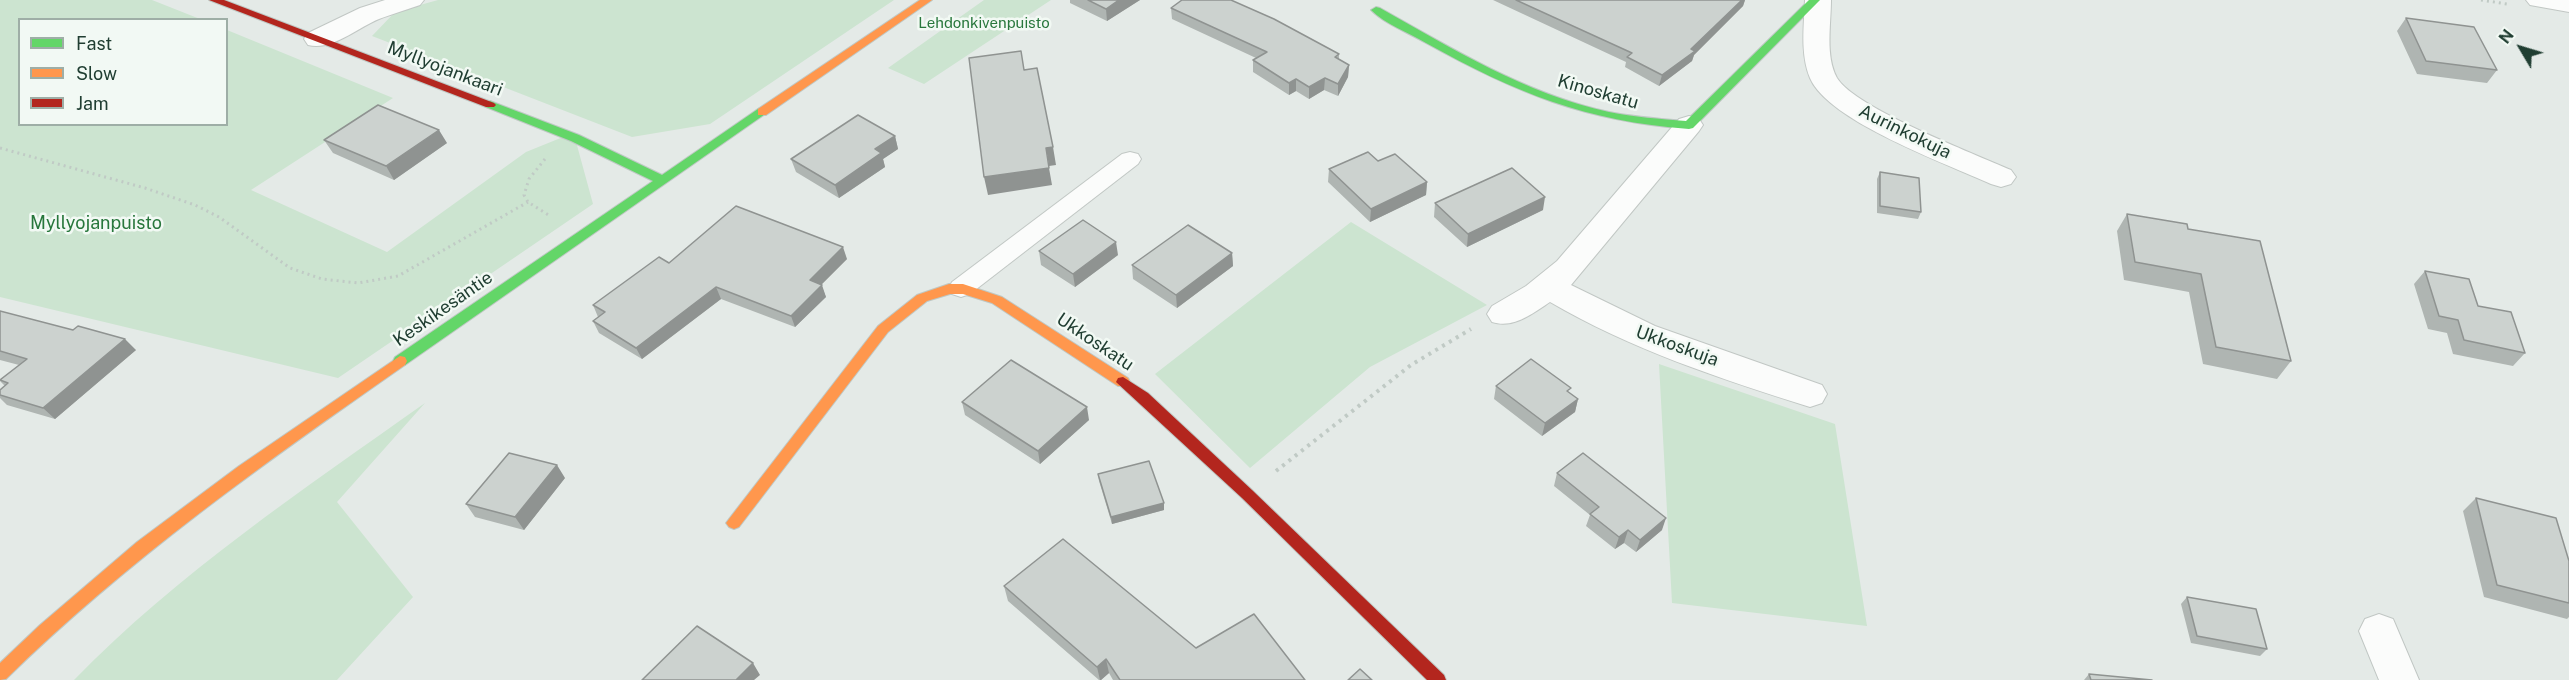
<!DOCTYPE html>
<html>
<head>
<meta charset="utf-8">
<style>
	body { margin:0 }
	#map { position:relative; width:2569px; height:680px; overflow:hidden; background:#e4eae7; font-family:"Public Sans",sans-serif }
	canvas { display:block }
	.legend { position:absolute; left:18px; top:18px; width:210px; height:108px; box-sizing:border-box; background:#f2f9f4; border:2px solid #9eaea6; margin:0; padding:8px 10px; list-style:none; font-size:18px; color:#203e32 }
	.legend li { display:flex; align-items:center; gap:12px; height:30px }
	.legend b { width:30px; border:2px solid #9eaea6 }
	.north { position:absolute; left:2491px; top:18px; width:60px; height:60px; -webkit-text-stroke:4px #f2f9f4; paint-order:stroke; rotate:308deg; font-size:16px; font-weight:700; line-height:24px; text-align:center; color:#203e32 }
	.north::after { content:''; display:block; margin:auto; width:21px; height:27px; background:#203e32; clip-path:polygon(50% 0,100% 100%,50% 72%,0 100%) }
</style>
</head>
<body>
<div id="map">
<canvas width="2569" height="680"></canvas>
<ul class="legend">
<li><b style="height:8px;background:#63d668"></b>Fast</li>
<li><b style="height:8px;background:#ff974d"></b>Slow</li>
<li><b style="height:8px;background:#b3261e"></b>Jam</li>
</ul>
<div class="north">N</div>
</div>
<script>
const ctx = document.querySelector('canvas').getContext('2d');
ctx.lineJoin = 'round';
function fillPath(path, color) {
  ctx.fillStyle = color;
  ctx.fill(path, 'evenodd');
}
function strokePath(path, color, width, dash) {
  ctx.strokeStyle = color;
  ctx.lineWidth = width;
  ctx.lineCap = dash ? 'butt' : 'round';
  ctx.setLineDash(dash || []);
  ctx.stroke(path);
}
function write(font, color, halo, rows, align = 'center') {
  ctx.font = font + ' "Public Sans",sans-serif';
  ctx.lineWidth = 5;
  ctx.setLineDash([]);
  ctx.textBaseline = 'middle';
  ctx.strokeStyle = halo;
  ctx.fillStyle = color;
  for (const [text, x, y, turn = 0] of rows) {
    ctx.save();
    ctx.translate(x, y);
    ctx.rotate((+turn || 0) * Math.PI / 180);
    ctx.textAlign = isNaN(turn) ? turn : align;
    if (halo) ctx.strokeText(text, 0, 0);
    ctx.fillText(text, 0, 0);
    ctx.restore();
  }
}
fillPath(new Path2D(`
	M0,0h152l48,19 -180,1v104h206l1,-94 166,68 -142,92 136,62 139,-100 42,-17 7,3 18,66 -255,174 -338,-81z
	M438,0h456l-184,124 -78,13 -260,-101 23,-24z
	M984,0h67l-127,84 -36,-16z
	M1351,222l136,83 -117,62 -120,101 -95,-94z
	M1659,364l176,60 32,202 -195,-23z
	M425,403l-88,99 76,95 -76,83h-263c104,-107 230,-191 351,-277z`), '#cce4d0');
const lane = new Path2D(`
	M1130,152l8,2 3,5 -3,5 -168,130 -9,3 -9,-3 -3,-6 3,-6 170,-128z`);
const street = new Path2D(`
	M385,0h39l-4,5c-14,5 -28,9 -41,14 -22,9 -47,32 -71,26l-4,-6 4,-6 52,-25z
	M1805,0h26c0,24 -6,56 6,78 18,30 138,76 174,92l5,7 -5,7 -10,3 -10,-3c-44,-20 -163,-63 -181,-106 -10,-24 -6,-53 -5,-78z
	M2526,0h43v12l-39,-7z
	M1689,116l10,3 4,6 -4,6 -128,154 84,41 167,59 5,9 -5,9 -12,4c-89,-28 -180,-58 -260,-105 -18,12 -37,27 -58,20l-5,-8 5,-8 34,-20 31,-25 122,-142z
	M2379,614l14,5 26,61h-40l-20,-49 6,-12z`);
const fast = new Path2D(`
	M1809,0h11l-127,128 -4,1c-104,-8 -173,-36 -263,-86 -17,-10 -41,-19 -55,-33l5,-3 4,1c73,41 146,86 229,104 25,5 51,7 77,9z
	M490,101l89,34 83,40 96,-66 4,-1 6,4 -363,253h-10l-2,-4 2,-4 258,-176 -82,-40 -85,-34v-4z`);
const slow = new Path2D(`
	M920,0h12l-166,115h-8v-6z
	M949,284h14l39,13 126,81 2,4 -2,4h-10l-126,-83 -29,-9h-13l-23,7 -39,31 -149,195 -5,2 -5,-2 -3,-4 3,-4 149,-193 39,-31z
	M400,356l5,1 2,4 -2,4c-142,99 -275,193 -399,314l-6,1v-17l40,-38 97,-83 102,-76z`);
const jam = new Path2D(`
	M209,0h15l270,103 2,2 -2,2h-8z
	M1123,377l25,16 104,97 192,185 2,5h-19l-185,-182 -126,-116 2,-4z`);
strokePath(lane, '#c1c7c4', 2);
strokePath(street, '#c1c7c4', 2);
strokePath(fast, '#bfc8c4', 2);
strokePath(slow, '#bfc8c4', 2);
strokePath(jam, '#bfc8c4', 2);
strokePath(new Path2D(`
	M2481,0l26,4
	M0,148l145,40 50,17 24,12 71,51 32,11 36,4 40,-7 130,-74
	M545,159l-16,20 -5,16 4,7 22,14`), '#c0cac5', 3, [2, 4]);
strokePath(new Path2D(`
	M1276,471l135,-106 60,-36`), '#c0cac5', 4, [3, 5]);
fillPath(lane, '#fbfcfb');
fillPath(street, '#fbfcfb');
fillPath(fast, '#63d668');
fillPath(slow, '#ff974d');
fillPath(jam, '#b3261e');
fillPath(new Path2D(`
	M1070,0h70l-33,21 -37,-18z
	M1493,0h252l-2,6 -49,49 -2,6 -33,25 -34,-19 1,-5z
	M1171,8l168,46v5l10,6 -1,12 -10,19 -14,-6 -15,9 -13,-8 -7,4 -36,-23v-12l3,-2 -84,-39z
	M2406,18l91,52 -10,13 -70,-9 -20,-43z
	M895,136l3,13 -15,10 2,8 -46,31 -43,-26 -5,-13z
	M324,140l123,3 -53,37 -61,-27z
	M1378,161l49,21 -1,13 -56,27 -42,-40 1,-13z
	M1880,172l41,40 -3,7 -41,-6v-34z
	M1435,203l108,7 -76,37 -33,-30z
	M2127,214l61,15 103,132 -14,18 -74,-15 -14,-72 -65,-12 -7,-49z
	M1039,251l79,4 -43,32 -34,-22z
	M1232,253l1,13 -56,42 -44,-29 -1,-14z
	M847,259l-26,26 5,12 -31,30 -74,-28 -79,60 -43,-26 -6,-12 5,-4 -5,-12 76,-42z
	M2425,271l53,35 47,47 -12,13 -60,-12 -6,-21 -19,-4 -14,-45z
	M0,311l136,39 -81,69 -48,-14 -7,-7v-8l5,-4 -5,-5 19,-16 -19,-5z
	M1496,386l74,7 8,6 -3,13 -33,24 -48,-37z
	M962,402l127,18 -49,44 -75,-49z
	M1557,473l105,57 -26,22 -12,-9 -9,6 -29,-23 4,-11 -36,-29z
	M1098,474l66,36 -52,14 -13,-43z
	M565,478l-41,52 -49,-13 -9,-13z
	M2476,498l93,63v56l-2,2 -83,-22 -21,-86z
	M1004,586l192,62 109,32h-192l-4,-7 -8,7h-2l-91,-79z
	M2187,597l80,52 -7,7 -69,-13 -10,-39z
	M2089,674l63,6h-68z`), '#afb5b2');
fillPath(new Path2D(`
	M1119,0h21l-33,21 -1,-12z
	M1742,0h3l-2,6 -49,49 -2,6 -33,25 3,-11z
	M1349,65l-1,12 -10,19v-12z
	M1325,78l-1,12 -15,9v-12z
	M1296,79v12l-7,4v-12z
	M439,130l8,13 -53,37 -8,-14z
	M895,136l3,13 -15,10 2,8 -46,31 -4,-13 40,-36z
	M1053,147l3,18 -7,1 -3,-18z
	M1049,168l3,17 -64,10 -4,-18z
	M1427,182l-1,13 -56,27 1,-13z
	M1545,197l-2,13 -76,37 1,-13z
	M1116,242l2,13 -43,32 -2,-13z
	M843,247l4,12 -33,33 -4,-12z
	M1232,253l1,13 -56,42 -1,-13z
	M822,285l4,12 -31,30 -4,-11z
	M716,287l5,12 -79,60 -6,-11z
	M125,339l11,11 -81,69 -12,-11z
	M1578,399l-3,13 -33,24 3,-13z
	M1087,407l2,13 -49,44 -2,-13z
	M557,465l8,13 -41,52 -9,-13z
	M1164,503v7l-52,14 -1,-7z
	M1666,518l-4,12 -26,22 4,-12z
	M1628,530l-4,13 -9,6 4,-12z
	M1106,659l3,14 -8,7h-1l-3,-13z
	M753,663l7,12 -6,5h-18z`), '#8f9391');
const building = new Path2D(`
	M1088,0h31l-13,9z
	M1182,0h49l43,19 65,35 -4,3 14,8 -11,19 -13,-6 -16,9 -13,-8 -7,4 -36,-23 14,-8 -96,-44z
	M1516,0h226l-51,49 4,2 -33,24 -35,-18 5,-4z
	M2406,18l68,9 23,43 -71,-9z
	M1021,51l3,19 13,-2 16,79 -7,1 3,20 -65,9 -15,-119z
	M378,105l61,25 -53,36 -62,-26z
	M858,115l37,21 -20,13 6,4 -46,32 -44,-26z
	M1368,152l10,9 17,-7 32,28 -56,27 -42,-40z
	M1512,168l33,29 -77,37 -33,-31z
	M1880,172l39,6 2,34 -41,-6z
	M736,206l107,41 -33,33 12,5 -31,31 -75,-29 -80,61 -43,-27 12,-9 -12,-7 66,-48 10,6z
	M2127,214l60,10 1,5 72,12 31,120 -75,-14 -15,-73 -66,-12z
	M1083,220l33,22 -43,32 -34,-23z
	M1188,225l44,28 -56,42 -44,-30z
	M2425,271l44,8 9,27 33,6 14,41 -61,-13 -6,-20 -19,-4z
	M0,311l73,19 5,-4 47,13 -82,69 -43,-13v-5l8,-7 -8,-3 27,-21 -27,-8z
	M1531,359l40,29 -4,3 11,8 -33,24 -49,-37z
	M1011,360l76,47 -49,44 -76,-49z
	M509,453l48,12 -42,52 -49,-13z
	M1583,453l83,65 -26,22 -12,-10 -9,7 -29,-23 9,-7 -42,-34z
	M1149,461l15,42 -53,14 -13,-43z
	M2476,498l80,20 13,43v42l-72,-18z
	M1063,539l133,109 58,-34 51,66h-185l-14,-21 -9,8 -93,-81z
	M2187,597l69,12 11,40 -70,-13z
	M697,626l56,37 -17,17h-94z
	M1360,669l12,11h-24z
	M2089,674l63,6h-61z`);
fillPath(building, '#ccd2cf');
strokePath(building, '#8f9391', 1.5);
write('15px', '#28773c', '#f2f9f4', [
	["Lehdonkivenpuisto",984,23]
]);
write('18px', '#203e32', '#f2f9f4', [
	["Myllyojankaari",445,69,21],
	["Kinoskatu",1598,92,16],
	["Aurinkokuja",1905,132,26],
	["Keskikesäntie",443,309,-35],
	["Ukkoskatu",1095,342,34],
	["Ukkoskuja",1677,346,20]
]);
write('18px', '#28773c', '#f2f9f4', [
	["Myllyojanpuisto",96,223]
]);
</script>
</body>
</html>
